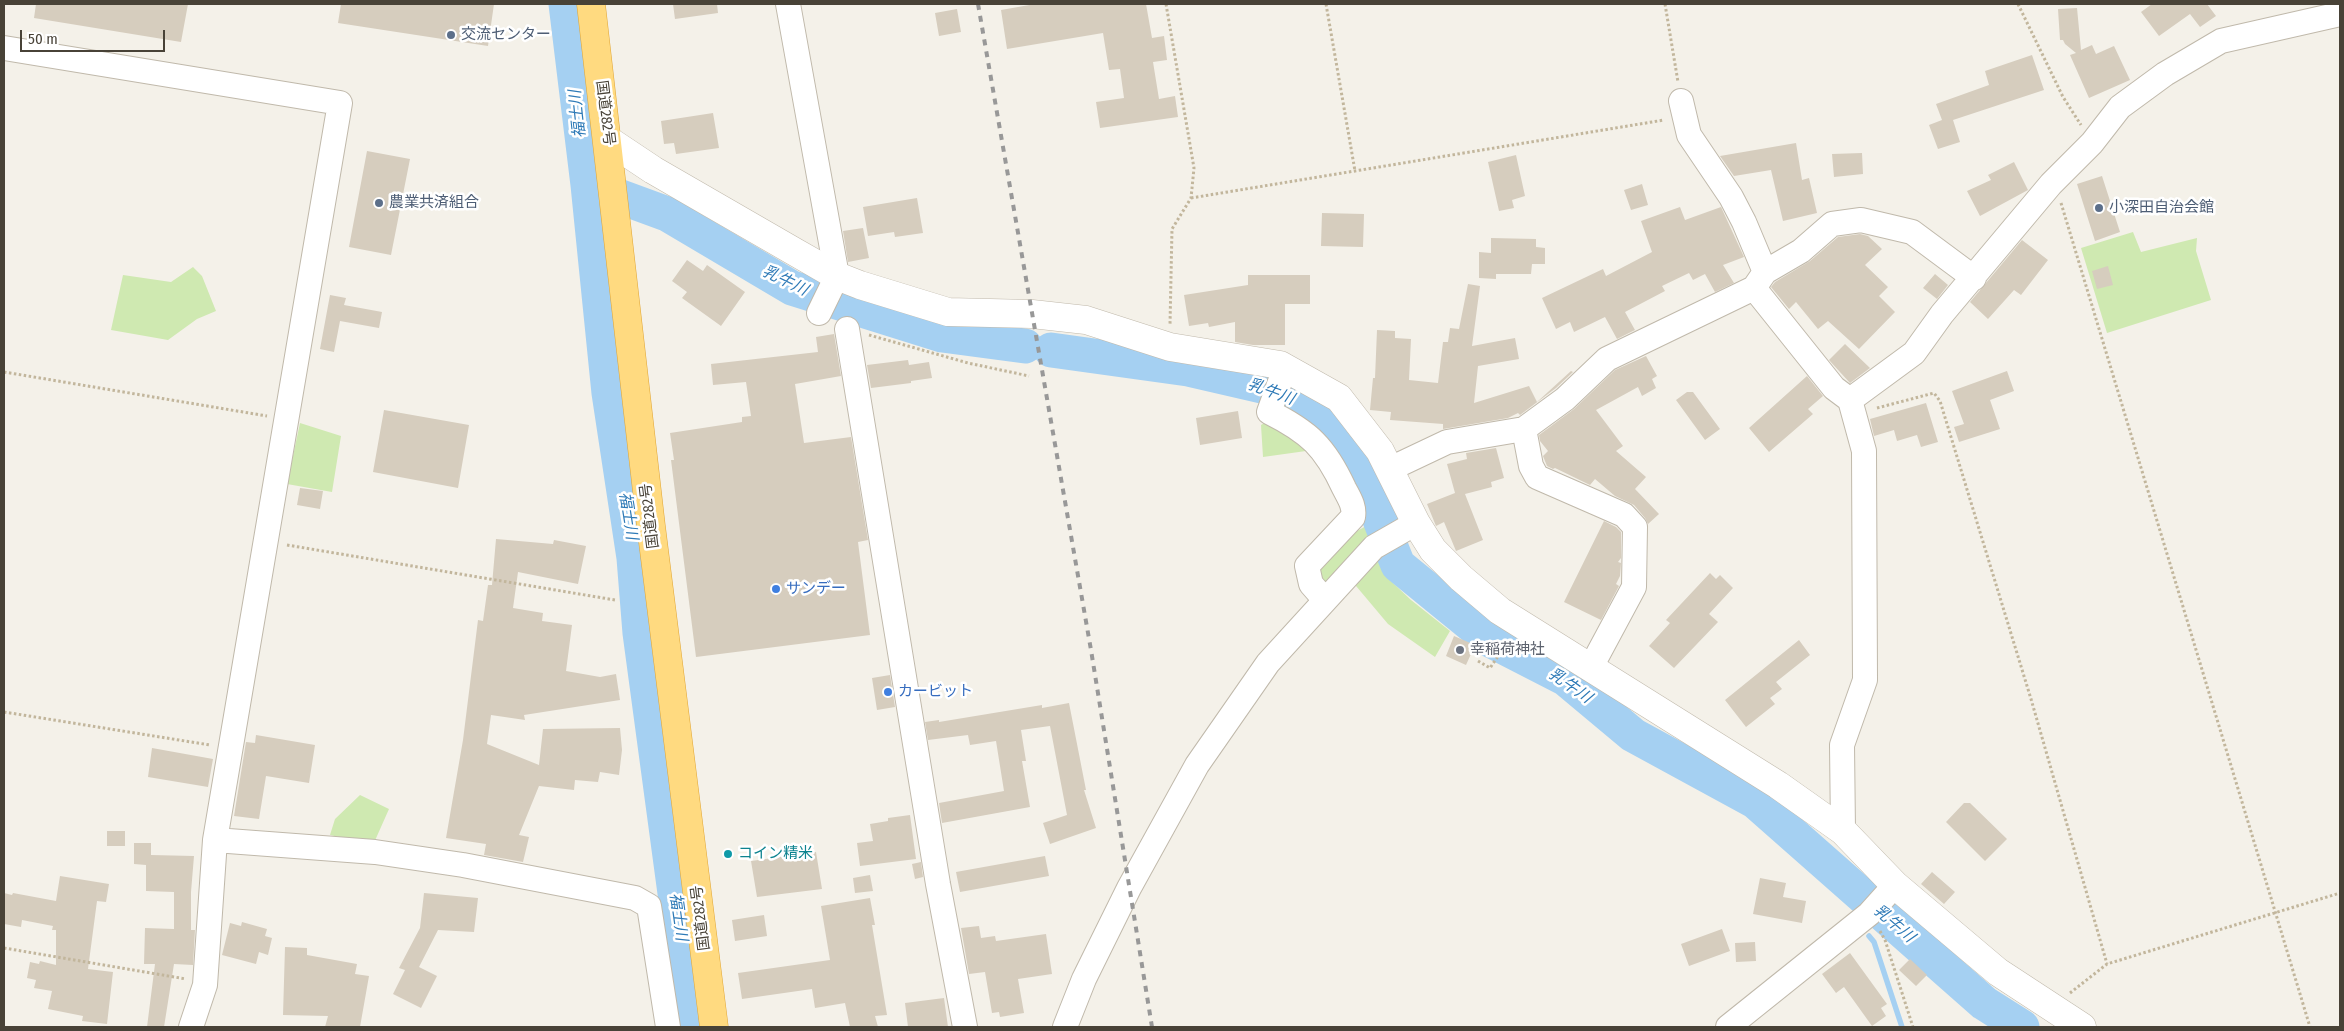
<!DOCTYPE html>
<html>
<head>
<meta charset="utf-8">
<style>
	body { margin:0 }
	#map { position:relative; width:2344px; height:1031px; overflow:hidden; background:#f4f1e9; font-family:"Fira Sans Condensed",sans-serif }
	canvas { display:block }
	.frame { position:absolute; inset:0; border:5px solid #484237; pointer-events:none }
	.scale { position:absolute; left:20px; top:30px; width:145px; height:22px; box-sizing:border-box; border:2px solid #484237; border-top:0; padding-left:6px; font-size:15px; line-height:18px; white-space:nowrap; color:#484237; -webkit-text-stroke:4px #fff; paint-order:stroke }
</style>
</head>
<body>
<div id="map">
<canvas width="2344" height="1031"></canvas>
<div class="frame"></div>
<div class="scale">50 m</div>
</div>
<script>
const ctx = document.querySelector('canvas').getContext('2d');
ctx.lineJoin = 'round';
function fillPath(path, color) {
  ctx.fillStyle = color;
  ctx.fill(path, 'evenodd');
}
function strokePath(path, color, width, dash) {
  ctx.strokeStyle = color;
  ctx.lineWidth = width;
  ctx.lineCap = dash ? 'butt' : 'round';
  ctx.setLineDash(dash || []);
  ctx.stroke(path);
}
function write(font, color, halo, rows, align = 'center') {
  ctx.font = font + ' "Fira Sans Condensed","Noto Sans JP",sans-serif';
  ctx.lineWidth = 5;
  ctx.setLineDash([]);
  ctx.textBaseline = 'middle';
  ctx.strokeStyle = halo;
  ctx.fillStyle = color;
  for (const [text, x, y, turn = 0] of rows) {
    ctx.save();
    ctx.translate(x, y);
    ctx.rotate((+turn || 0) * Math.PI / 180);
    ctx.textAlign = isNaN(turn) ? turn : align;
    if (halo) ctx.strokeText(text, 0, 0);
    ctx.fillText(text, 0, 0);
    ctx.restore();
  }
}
fillPath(new Path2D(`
	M2133,232l8,20 56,-14 -1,13 15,49 -104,33 -26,-85z
	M193,267l9,9 14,35 -19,8 -29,21 -57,-10 12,-55 48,7z
	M1275,417l31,34 -43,6 -2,-32z
	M300,423l41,13 -9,56 -45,-8z
	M1366,526l6,15 -49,50 -7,-26 18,-21z
	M1377,553l15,29 19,18 39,31 -15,26 -47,-33 -37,-44z
	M360,795l29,14 -16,36 -43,-10 5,-16z`), '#cfe9b1');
strokePath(new Path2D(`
	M1856,890v1
	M1869,936l5,6 28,85`), '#a5d0f2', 5.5);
strokePath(new Path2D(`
	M566,4l22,181 21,208 25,165 6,75 53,394
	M588,185l79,29 125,74 150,47 83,11
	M1051,350l137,19 78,18 38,18 55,62 39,98 92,75 76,39 67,56 123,67 228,201 38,24`), '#a5d0f2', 35);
fillPath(new Path2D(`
	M36,4h152l-7,38 -147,-24z
	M341,4h153l-6,42 -150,-23z
	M673,4h44l1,9 -43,6z
	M1035,4h111l6,34 12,-2 3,24 -14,2 6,37 16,-3 3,21 -78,11 -4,-26 28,-4 -4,-29 -11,1 -6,-37 -96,16 -6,-39z
	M2152,4h55l9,12 -16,11 -10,-13 -31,22 -18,-24z
	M2077,8l4,42 11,-5 4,9 18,-8 16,34 -41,18 -19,-43 6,-2 -11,-9 -2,-4h-3l-2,-31z
	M957,9l4,23 -22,4 -4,-23z
	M2032,55l12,35 -91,30 7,22 -22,7 -9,-24 13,-5 -6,-16 53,-19 -4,-14z
	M713,113l6,35 -43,6 -2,-11 -10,1 -3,-23z
	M1796,143l6,37 7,-2 8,35 -34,8 -12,-51 -37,6 -14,-20z
	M367,151l43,8 -19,96 -42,-8z
	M1862,153l1,21 -29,3 -2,-23z
	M1516,155l9,41 -13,4 2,8 -15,3 -11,-49z
	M2014,162l14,28 -48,26 -13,-25 24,-11 -3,-5z
	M2102,176l18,56 -25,9 -18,-57z
	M1642,184l6,21 -17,5 -7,-20z
	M917,198l6,35 -28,4 -1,-5 -26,4 -5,-29z
	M1680,207l5,13 36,-13 23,50 -21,8 11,18 -19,9 -10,-18 -12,6 -4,-7 -27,13 3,5 -40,21 10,18 -18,9 -12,-22 -31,15 -4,-10 -14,7 -14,-31 61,-29 3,7 46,-24 -11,-31z
	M1322,213l42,1 -1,33 -42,-1z
	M863,228l6,30 -21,4 -5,-31z
	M1860,234l8,2 14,13 -17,16 23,22 -9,9 16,16 -36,37 -31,-28 -10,8 -22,-27 -7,7 -18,-22 4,-5 35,-21 28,-24z
	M1491,238l45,1v8l9,1v16h-13l-1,10h-35v5l-17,-1v-26l12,1z
	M2022,240l26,20 -27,35 -7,-5 -26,29 -18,-17z
	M687,260l16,11 4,-6 38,27 -24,34 -39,-28 5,-6 -15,-11z
	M2108,266l5,19 -16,4 -5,-18z
	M1935,274l13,11 -11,14 -14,-11z
	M1248,275h62v29h-25v41h-32l-18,-3v-20l-26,5 -1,-4 -19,3 -5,-31 64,-10z
	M1468,284l12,2 -8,60 43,-8 4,21 -41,7 -4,37 55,-17 8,16 34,-31 2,1 -17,16 -36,27 -2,-2 -10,5 -65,11v-5l-53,-4 1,-8 -21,-2 3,-32h2l2,-48 18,1v7l16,1 -2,41 29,3 5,-41h5l2,-14 9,1z
	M330,295l16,3 -2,7 38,7 -3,16 -39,-7 -6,31 -14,-3z
	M834,334l7,42 -46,8 9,59 47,-6 17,103 -10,2 12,93 -174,22 -25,-197h3l-4,-27 72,-11v-5l9,-1 -5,-34 -33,3 -2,-21 107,-12 -2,-15z
	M1845,344l25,24 -20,15 -21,-23z
	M1646,356l11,20 -5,3 4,9 -14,8 -4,-9 -42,23 27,36 -7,5 30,26 -11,12 24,25 -11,10 -3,-6 -11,-13 -19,-9 -20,-17 -5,6 -35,-17 -2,1 -6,-3 -4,-10 5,-5 -8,-10 -1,-6 35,-26 41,-39z
	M908,360l1,5 20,-3 3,16 -21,3v2l-40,5 -4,-23z
	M2007,371l7,20 -24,9 10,29 -41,13 -5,-15 10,-3 -12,-33z
	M1807,376l16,20 -15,13 5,5 -44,38 -20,-24z
	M1687,392h6l27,37 -15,11 -29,-40z
	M1926,403l12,39 -17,5 -4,-12 -20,6 -3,-11 -20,6 -4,-17z
	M384,410l85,15 -11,63 -85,-16z
	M1238,411l4,27 -42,7 -4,-27z
	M1496,448l8,30 -13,4 1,5 -27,7 18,46 -27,11 -12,-29 -8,4 -9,-22 28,-11 -8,-29 20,-5 -1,-6z
	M300,488l23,3 -3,18 -23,-4z
	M1604,521l12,6 5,5v26l-3,4 3,1 -1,13 -4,8 3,2 -18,34 -37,-18z
	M496,539l57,5 1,-4 32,6 -8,38 -60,-12 -5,36 30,5 -1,8 30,4 -6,46 34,6 16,-3 4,26 -96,15 1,5 -34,-5 -4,29 52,21 4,-36 77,-1 2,22 -3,25 -19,-3 -2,10 -23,-2 -1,10 -35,-4 -20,49 10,2 -6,25 -39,-7 2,-11 -40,-6 17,-98 15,-120 5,1 5,-36h4z
	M1710,573l6,6 4,-4 13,13 -24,26 9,8 -44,46 -25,-22 21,-23 -4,-3z
	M1454,636l21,9 -9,20 -20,-9z
	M1799,640l11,15 -34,27 6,7 -12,9 5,6 -29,23 -21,-27z
	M890,675l5,32 -18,3 -5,-32z
	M1069,703l17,87h-2l12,38 -46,16 -7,-21 24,-8 -17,-89 -29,4 5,31h-4l8,46 -88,16 -3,-20 65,-12 -8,-50 -26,4 -2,-10 -40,5 -3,-18 14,-2v2l103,-17v3z
	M256,735l59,10 -6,38 -43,-7 -7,43 -25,-3 12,-74 9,1z
	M152,748l61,11 -5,28 -60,-10z
	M1964,803h6l37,36 -22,22 -39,-39z
	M910,815l6,44 -56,7 -3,-23 16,-2 -3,-17 18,-3v-3z
	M107,831h18v15h-18z
	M134,843h17v12l43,1 -3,36v38h4l-2,35 -19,-1 -10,63h-17l8,-63h-11l1,-36 29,1v-37l-28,-1v-26l-12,-1z
	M816,852l6,37 -65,8 -6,-36z
	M1045,856l4,20 -89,16 -4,-20z
	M921,862l2,15 -8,2 -3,-15z
	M1932,872l23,20 -11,12 -23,-20z
	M870,875l3,16 -18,2 -2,-15z
	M60,876l49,8 -3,18 -9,-1 -9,68 25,3 -6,52 -25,-3 1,-5 -35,-7 4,-18 -18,-3 2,-8 -9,-2 3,-16 9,2 1,-3 16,4v-35h-4l1,-4 -31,-6 -1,7 -17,-3v-31l8,2 1,-2 43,8z
	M1760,878l26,5 -3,14 23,4 -4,22 -49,-9z
	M424,893l54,5 -4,34 -36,-2 -19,37 18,9 -16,32 -28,-14 12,-24 -6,-2 21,-40z
	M870,898l5,27h-3l15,90 -12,1 3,11h-28l-5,-24 -30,5 -3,-19 -70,10 -4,-26 92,-13 -9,-54z
	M764,915l3,21 -32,5 -3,-21z
	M242,922l25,7 -2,7 7,2 -4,17 -9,-3 -3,12 -34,-9 8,-32 11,3z
	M979,926l2,12 14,-2 1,5 50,-7 6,40 -34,5 6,34 -24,4 -1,-5 -7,1 -7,-41 -16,2 -8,-46z
	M1722,929l8,22 -41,15 -8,-22z
	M1755,942l1,19 -20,1 -1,-19z
	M285,947l22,1v7l50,9 -2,10 14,2 -9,51h-35l3,-11 -45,-1z
	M1850,953l37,51 -6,4 5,8 -14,10 -28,-39 -8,6 -14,-19z
	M1910,959l17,16 -11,11 -17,-16z
	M944,998l4,29h-40l-3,-24z`), '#d6cdbe');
const minor = new Path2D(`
	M788,4l49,272 -18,37
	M4,48l336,55 -125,737 -10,145 -14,42
	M1765,272l36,-21 31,-27 29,-4 51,12 62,46
	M1754,288l80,100 16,12 14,51 1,229 -23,65 1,86
	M847,329l91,555 27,143
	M1285,368l-16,44c40,20 56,35 75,76 5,10 11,18 9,29l-46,49 4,18 14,16
	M1850,400l64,-47 28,-39 109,-130 41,-41 28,-36 45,-33 56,-33 119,-27
	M1524,429l7,37 6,11 87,38 11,12 -1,60 -44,82
	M1390,469l57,-27 77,-13 41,-30 42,-40 147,-71 11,-16 -21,-50 -13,-25 -42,-62 -8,-34
	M215,840l160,12 88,13 172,33 14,8 19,121
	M1065,1027l19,-48 45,-91 68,-123 71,-102 106,-116 42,-24
	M1728,1027l141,-113 26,-29`);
const tertiary = new Path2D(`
	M608,140l45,30 142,82 42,24 23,9 88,27 84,2 54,6 84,27 110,18 59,33 41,53 36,72 17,27 28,28 39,33 278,174 65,46 52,54 103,87 84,55`);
const trunk = new Path2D(`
	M591,4l60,522 63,501`);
strokePath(minor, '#c0b9ab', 26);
strokePath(tertiary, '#c0b9ab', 29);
strokePath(trunk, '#e0a637', 29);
strokePath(new Path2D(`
	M1166,4l28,164 -3,30 -19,31 -2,96
	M1326,4l29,167
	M1665,4l13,78
	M2018,4l45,93 18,28
	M1191,198l473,-78
	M2061,203l249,824
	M869,335l99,28 61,13
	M4,372l263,44
	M1877,408l57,-15 6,8 91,298 76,265
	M287,545l328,55
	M1478,661l12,7 17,-25
	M4,712l206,33
	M1880,931l5,9 28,87
	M4,948l182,31
	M2070,993l37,-29 233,-71`), '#c2b69c', 3, [2.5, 2.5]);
strokePath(minor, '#fff', 24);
strokePath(tertiary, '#fff', 28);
strokePath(trunk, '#ffda80', 28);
strokePath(new Path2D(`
	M978,4l113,646 61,377`), '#989898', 4, [6, 6]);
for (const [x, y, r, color] of [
	[451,35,5,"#5c6f8a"],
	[379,203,5,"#5c6f8a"],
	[2099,208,5,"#5c6f8a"],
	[776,589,5,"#3f7fe0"],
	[1460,650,5,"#6b7280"],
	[888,692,5,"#3f7fe0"],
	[728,854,5,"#0f9aa8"]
]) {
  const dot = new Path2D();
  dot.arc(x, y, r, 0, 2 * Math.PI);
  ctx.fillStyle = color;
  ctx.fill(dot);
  strokePath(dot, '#fff', 2);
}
write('15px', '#4e5e75', '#fff', [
	["交流センター",461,35],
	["農業共済組合",389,203],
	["小深田自治会館",2109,208]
], 'left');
write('15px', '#484237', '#fff', [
	["国道282号",605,113,83],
	["国道282号",650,516,-97],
	["国道282号",701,918,-97]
]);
write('15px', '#366cbe', '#fff', [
	["サンデー",786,589],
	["カービット",898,692]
], 'left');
write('15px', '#5b616d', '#fff', [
	["幸稲荷神社",1470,650]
], 'left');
write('15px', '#0d838f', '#fff', [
	["コイン精米",738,854]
], 'left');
write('italic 16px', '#2e7ab7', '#fff', [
	["福士川",578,114,-96],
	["乳牛川",785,281,26],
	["乳牛川",1271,392,20],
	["福士川",628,516,81],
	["乳牛川",1570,686,35],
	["福士川",678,917,82],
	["乳牛川",1894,924,41]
]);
</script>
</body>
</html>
